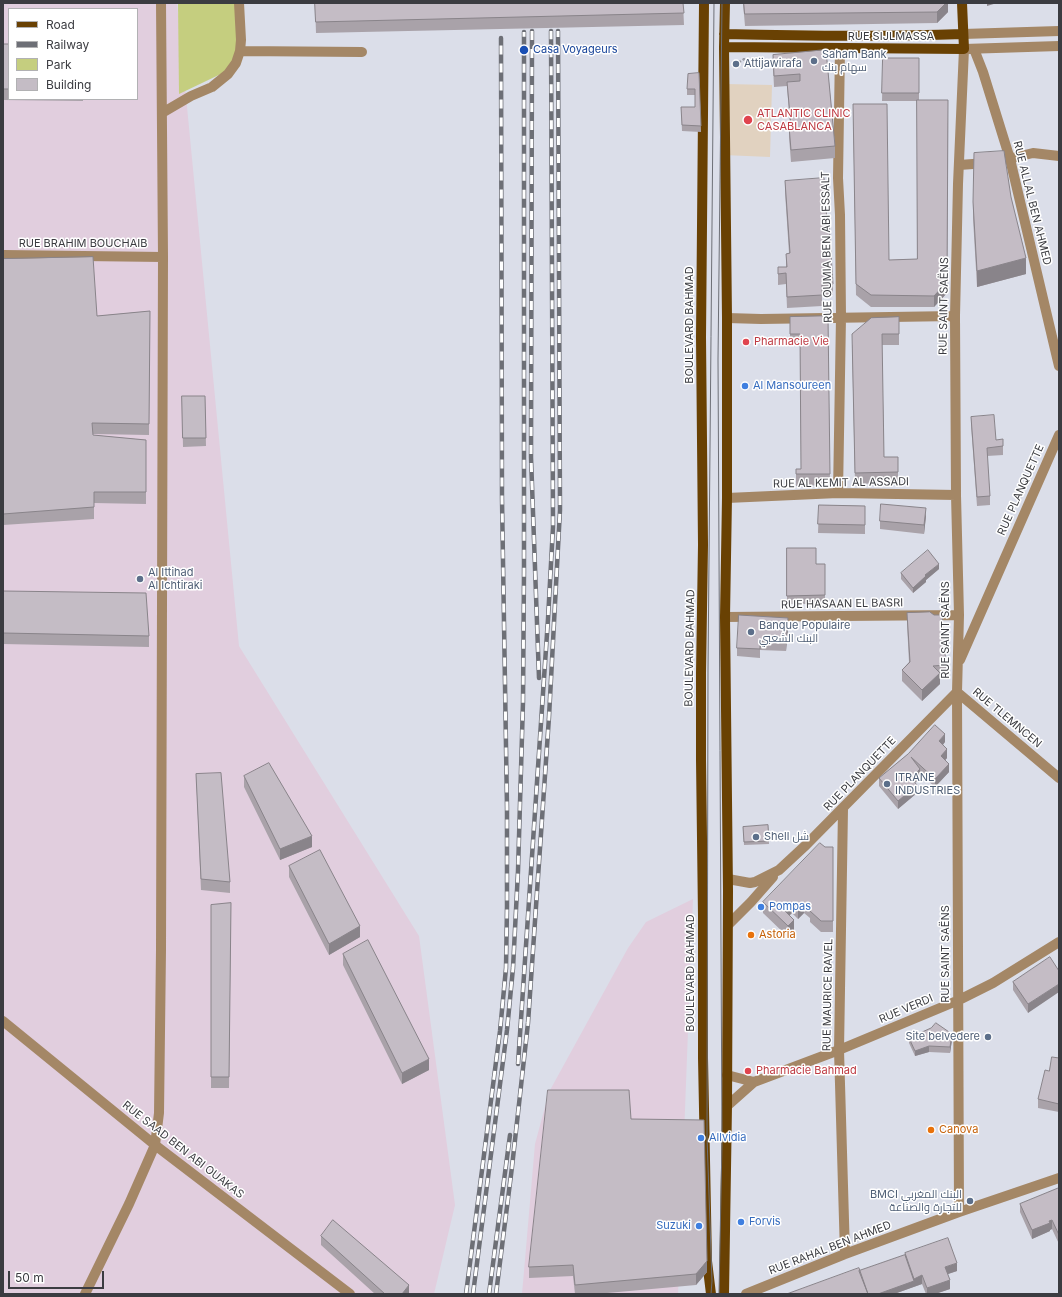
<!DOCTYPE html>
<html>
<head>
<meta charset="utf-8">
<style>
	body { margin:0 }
	#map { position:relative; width:1062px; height:1297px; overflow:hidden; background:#dbdee9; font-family:Inter,sans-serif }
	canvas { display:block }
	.frame { position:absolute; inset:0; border:4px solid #3b3c41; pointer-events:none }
	.legend { position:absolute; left:8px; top:8px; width:130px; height:92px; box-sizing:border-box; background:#fff; border:1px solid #b1b1b3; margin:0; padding:5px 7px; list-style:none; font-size:12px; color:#3b3c41 }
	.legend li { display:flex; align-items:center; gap:8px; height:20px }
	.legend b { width:20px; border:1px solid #b1b1b3 }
	.scale { position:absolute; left:8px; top:1271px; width:96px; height:18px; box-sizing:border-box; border:2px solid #3b3c41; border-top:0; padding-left:5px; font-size:12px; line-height:14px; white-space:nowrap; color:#3b3c41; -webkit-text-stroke:3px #fff; paint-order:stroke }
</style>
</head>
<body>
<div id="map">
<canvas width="1062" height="1297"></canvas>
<div class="frame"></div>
<ul class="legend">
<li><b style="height:5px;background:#694103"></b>Road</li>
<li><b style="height:5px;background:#6d6f76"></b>Railway</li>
<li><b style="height:11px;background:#c5ce7f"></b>Park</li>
<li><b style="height:11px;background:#c4bcc5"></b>Building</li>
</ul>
<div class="scale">50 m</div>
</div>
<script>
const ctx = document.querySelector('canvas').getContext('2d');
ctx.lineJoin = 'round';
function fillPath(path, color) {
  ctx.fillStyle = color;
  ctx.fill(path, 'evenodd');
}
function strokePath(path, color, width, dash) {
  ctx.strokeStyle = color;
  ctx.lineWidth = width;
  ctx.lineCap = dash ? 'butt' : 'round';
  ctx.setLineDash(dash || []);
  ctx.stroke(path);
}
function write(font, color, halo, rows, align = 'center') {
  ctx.font = font + ' Inter,Cairo,sans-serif';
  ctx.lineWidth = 3;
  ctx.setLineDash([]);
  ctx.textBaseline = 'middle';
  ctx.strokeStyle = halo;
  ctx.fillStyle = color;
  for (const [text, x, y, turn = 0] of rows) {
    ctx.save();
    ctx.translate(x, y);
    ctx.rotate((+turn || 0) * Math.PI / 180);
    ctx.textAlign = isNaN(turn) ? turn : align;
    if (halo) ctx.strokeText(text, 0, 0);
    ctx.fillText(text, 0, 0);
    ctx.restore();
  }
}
fillPath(new Path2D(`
	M3,3h174l62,643 180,290 36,269 -21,89h-431zM9,9h128v90h-128z
	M693,899l-15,395h-156l13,-150 14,-52 79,-144 18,-26z`), '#e1cede');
fillPath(new Path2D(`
	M726,84l46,1 -2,72 -47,-2z`), '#e1d2c0');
fillPath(new Path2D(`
	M178,3h66l-1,50 -18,19 -46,22z`), '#c5ce7f');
strokePath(new Path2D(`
	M736,67l2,-4 6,-4v-1`), '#999ba4', 2.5, [3, 2]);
strokePath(new Path2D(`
	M963,34l96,-3
	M974,49l9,23 27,87 49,207
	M240,51l122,1
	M162,113l29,-17 21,-9 16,-13 8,-11 4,-12 1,-11 -2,-37
	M1004,160l29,-7 26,3
	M959,165l28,-2
	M3,255l160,2
	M727,318l34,1 194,-3
	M838,493l3,-176 -1,-102 -2,-37 2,-129
	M727,498l111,-5 118,2
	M725,617l234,-2
	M960,660l99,-225
	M957,692l102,86
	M843,809l-4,241 6,204
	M728,879l22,4 5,-1 24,-12 27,-25 151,-153
	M728,925l23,-23 22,-25
	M3,1021l152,124 195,149
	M727,1075l27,7
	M727,1106l27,-24 85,-32 120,-50 34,-17 66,-41
	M959,1212l-2,-520 2,-77 -3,-120 -1,-179 3,-132 6,-135 95,-3
	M85,1294l44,-90 26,-59 4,-32 2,-163 2,-693 -2,-254
	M746,1294l99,-40 114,-42 100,-34`), '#a48766', 10);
strokePath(new Path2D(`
	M704,3l-3,334 2,208 -2,128v87l2,157v141l4,203 4,33
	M724,34c80,2 159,3 239,0
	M724,47l240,2 -2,-46
	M724,1294l3,-188 1,-215 -3,-274 2,-119v-180l-3,-271 1,-44`), '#694103', 10);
strokePath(new Path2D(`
	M711,1294l1,-13 -5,-144 1,-467 6,-667
	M719,1294l3,-152 -4,-783 4,-356`), '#6d6f76', 1);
const rail = new Path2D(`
	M532,31l-1,426 8,221
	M518,1064l30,-445 5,-92 -2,-496
	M466,1294l34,-263 6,-63 1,-62v-98l-5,-309 -1,-461
	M473,1294l34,-264 6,-62 5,-97 5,-169 1,-131v-539
	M489,1294l21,-159
	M496,1294l16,-127 16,-144 21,-306 11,-207 -2,-479`);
strokePath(rail, '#6d6f76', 4.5);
strokePath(rail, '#fff', 3, [9]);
fillPath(new Path2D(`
	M315,3h368l1,22 -368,8z
	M743,3h205v9l-11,11 -192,3z
	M3,44h6v55h74v2l-80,-1z
	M826,50l9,96v12l-44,4 -2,-25v-11h1l-3,-40 -13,1 -1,-21v-11z
	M883,58h36v42l28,193 -13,14h-63l-15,-12 -3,-191 36,156 28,-1v-158h-35z
	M699,73l2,59 -19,-1 -1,-24h14v-12h-8v-6z
	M785,181l42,41 6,62v11l-11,1v10l-35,2 -1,-24 -8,1v-18h8v-13l3,-1 -4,-61z
	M1011,197l15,77 -49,13 -4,-69v-16z
	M3,259l94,57 53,-5 -1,124 -56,-1v1l53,5v64l-52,-1v16l-91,6z
	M828,316l2,169 -34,1v-17h5l-1,-124 -10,1v-29z
	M899,317v28h-17l2,112h14v26l-43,1 -3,-139z
	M182,396h23l1,50 -23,1z
	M971,417l32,29v9l-16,1 3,40v9l-13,1 -6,-81z
	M819,505l46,1v28l-47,-1z
	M926,516l-2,18 -44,-5v-8z
	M787,548l29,16h9v40h-38z
	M939,569l-13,11v2l-13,11 -12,-14v-6z
	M3,591l146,45v11l-146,-3z
	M907,613l39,52v11l-6,1v7l-18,17 -20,-20v-11l7,-8 -2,-38z
	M788,627l-2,24 -26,-1v8l-23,-2v-8z
	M945,742l-2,3 4,13 -2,2 4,12 -14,15 -15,-13v4l-5,5 2,10 -19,16 -19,-23v-8l29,-24z
	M196,774l34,108v11l-29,-3z
	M244,776l68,71 -32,13 -36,-73z
	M768,825l1,19 -25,1 -1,-18z
	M825,847h8v85h-12l-11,-10v-4l-6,-5 -6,6 -6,-6 -3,2 5,16 -6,6 -25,-24v-11z
	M289,866l71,71 -31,18 -40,-78z
	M231,903l-2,185h-18v-183z
	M343,954l86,116 -27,14 -59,-119z
	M1050,957l-22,56 -15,-23v-8z
	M909,1038l43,2 -2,13 -21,-1 -14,4 -6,-13z
	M1059,1058v54l-21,-4v-9l11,-28z
	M631,1119l76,153 -11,13 -100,9h-21l-2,-18 -44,2v-11z
	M1059,1188v56l-7,-15 -2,1v1l-18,8 -12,-27v-8z
	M321,1236l88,58h-34l-54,-49z
	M905,1253l52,18 -9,3 2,15 -15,5h-9l-4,-10 -28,10h-107l72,-23 46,-16z`), '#a9a2a9');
fillPath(new Path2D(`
	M946,3h2v9l-11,11v-11z
	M987,3h10l-10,3z
	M948,111l-1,182 -13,14v-11z
	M1026,258v16l-49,13v-16z
	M926,508v8l-2,18v-9z
	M939,564v5l-13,11v2l-13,11v-5l12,-13z
	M788,618v9l-2,24v-8z
	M940,673v11l-18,17v-11z
	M945,734v8l-6,7v-8z
	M947,749v9l-6,7v-9z
	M949,764v8l-14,15v-8z
	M920,769v9l-9,8v-8z
	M917,785v8l-19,16v-8z
	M312,836v11l-32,13v-11z
	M792,902v11l-8,8v-11z
	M804,902v11l-6,6v-11z
	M794,920v11l-6,6v-11z
	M360,926v11l-31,18v-11z
	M1059,984v8l-31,21v-9z
	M952,1034v6l-2,13v-6z
	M929,1046v6l-14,4v-5z
	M429,1059v11l-27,14v-11z
	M1052,1220v9l-2,1v1l-18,8v-9z
	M707,1261v11l-11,13v-11z
	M957,1263v8l-12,4v-8z
	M922,1275v9l-28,10h-16l36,-13v-2z
	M950,1280v9l-15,5h-8v-6z
	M409,1285v9h-7z`), '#89848a');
const building = new Path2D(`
	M315,3h368l1,10 -368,9z
	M744,3h202l-9,9 -192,2z
	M3,44h6v45h-6z
	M826,50l9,96 -44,4 -2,-24h2l-4,-44 13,-1v-7l-26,2 -1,-21z
	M883,58h36v35h-37z
	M699,73l2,53 -19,-1 -1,-18h14v-18h-8l1,-15z
	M917,100h31l-1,182 -13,14 -63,-1 -15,-11 -3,-180h34l2,156 28,-1z
	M1004,151l7,46 15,61 -49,13 -4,-69 1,-49z
	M824,178l3,44h2l4,62 -11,1v10l-35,2 -1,-24 -8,1v-7h9l-1,-13 4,-1 -5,-72z
	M93,257l4,59 53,-5 -1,113 -57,-1 1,12 53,5v52h-52v15l-91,7v-255z
	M828,316l2,158h-34v-5h5l-1,-135h-10v-17z
	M899,317v17h-17l2,123h14v15l-43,1 -3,-139 19,-16z
	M182,396h23l1,42h-23z
	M994,415l2,25 7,-1v7l-16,2 3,48 -13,1 -6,-80z
	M881,504l45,4 -2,17 -44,-4z
	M819,505l46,1v19l-47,-1z
	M787,548h29v16h9v31l-38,1z
	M928,550l11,14 -14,11 1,1 -13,12 -12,-15z
	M3,591l143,2 3,43 -146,-3z
	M930,612l4,3h8l4,50 -13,1 7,7 -18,17 -20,-20 8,-8 -3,-49z
	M739,615l49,3 -2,25 -26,-2v8l-23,-1z
	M935,725l10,9 -6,7 8,8 -6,7 8,8 -14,15 -24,-22 9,12 -9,9 6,7 -19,16 -19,-23 29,-24z
	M269,763l43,73 -32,13 -36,-73z
	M221,773l9,109 -29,-3 -5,-105z
	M768,825l1,16 -25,1 -1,-15z
	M820,843l5,4h8v74h-12l-11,-10v-4l-6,-5 -6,6 -6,-6 -8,8 10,10 -6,6 -25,-24z
	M320,850l40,76 -31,18 -40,-78z
	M231,903l-2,174h-18v-172z
	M368,940l61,119 -27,14 -59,-119z
	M1050,957l9,14v13l-31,20 -15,-22z
	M936,1023l16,11 -2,13 -21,-1 -14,5 -6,-13 22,-10z
	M1052,1057l7,1v46l-21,-5 7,-29 4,1z
	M548,1090h81l2,29 73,1 3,141 -11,13 -121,11 -2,-20 -44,2z
	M1059,1188v47l-7,-15 -3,1 1,2 -18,7 -12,-26z
	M333,1220l76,65 -7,9h-17l-64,-58z
	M948,1238l9,25 -12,4 5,13 -23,8 -5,-13 -8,4 -9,-26z
	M905,1255l9,26 -36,13h-10l-9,-23z
	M859,1268l9,26h-81z`);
fillPath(building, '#c4bcc5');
strokePath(building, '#89848a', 1);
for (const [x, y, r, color] of [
	[524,50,5,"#1a4fb4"],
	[814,61,4,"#5c6f8a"],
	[736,64,4,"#5c6f8a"],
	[748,120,5,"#e0444e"],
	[746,342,4,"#e0444e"],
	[745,386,4,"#3f7fe0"],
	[140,579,4,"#5c6f8a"],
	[751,632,4,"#5c6f8a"],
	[887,784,4,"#5c6f8a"],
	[756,837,4,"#5c6f8a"],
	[761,907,4,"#3f7fe0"],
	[751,935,4,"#e8710a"],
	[988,1037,4,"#5c6f8a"],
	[748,1071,4,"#e0444e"],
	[931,1130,4,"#e8710a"],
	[701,1138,4,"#3f7fe0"],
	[970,1201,4,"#5c6f8a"],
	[741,1222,4,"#3f7fe0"],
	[699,1226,4,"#3f7fe0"]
]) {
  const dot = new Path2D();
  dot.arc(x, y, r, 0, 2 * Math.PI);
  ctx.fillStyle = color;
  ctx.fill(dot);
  strokePath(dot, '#fff', 1.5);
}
write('11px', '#3b3c41', '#fff', [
	["RUE SIJLMASSA",891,37],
	["RUE ALLAL BEN AHMED",1032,203,76],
	["RUE BRAHIM BOUCHAIB",83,244],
	["RUE OUMIA BEN ABI ESSALT",827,247,-91],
	["RUE SAINT SAËNS",944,306,-89],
	["BOULEVARD BAHMAD",690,325,-90],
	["RUE AL KEMIT AL ASSADI",841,483,-1],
	["RUE PLANQUETTE",1021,490,-66],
	["RUE HASAAN EL BASRI",842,604,-1],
	["RUE SAINT SAËNS",946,630,-90],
	["BOULEVARD BAHMAD",690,648,-89],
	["RUE TLEMNCEN",1007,718,40],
	["RUE PLANQUETTE",860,774,-46],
	["RUE SAINT SAËNS",946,954,-90],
	["BOULEVARD BAHMAD",691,973,-90],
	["RUE MAURICE RAVEL",828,995,-89],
	["RUE VERDI",906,1009,-23],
	["RUE SAAD BEN ABI OUAKAS",183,1150,38],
	["RUE RAHAL BEN AHMED",830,1248,-21]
]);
write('11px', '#164399', '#fff', [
	["Casa Voyageurs",533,50]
], 'left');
write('11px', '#4e5e75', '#fff', [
	["Saham Bank",822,55],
	["سهام بنك",822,68],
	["Attijawirafa",744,64],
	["Al Ittihad",148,573],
	["Al Ichtiraki",148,586],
	["Banque Populaire",759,626],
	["البنك الشعبي",759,639],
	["ITRANE",895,778],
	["INDUSTRIES",895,791],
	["Shell شل",764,837],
	["Site belvedere",980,1037,"right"],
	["BMCI البنك المغربي",962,1195,"right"],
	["للتجارة والصناعة",962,1208,"right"]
], 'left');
write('11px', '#be3a42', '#fff', [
	["ATLANTIC CLINIC",757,114],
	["CASABLANCA",757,127],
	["Pharmacie Vie",754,342],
	["Pharmacie Bahmad",756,1071]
], 'left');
write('11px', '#366cbe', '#fff', [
	["Al Mansoureen",753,386],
	["Pompas",769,907],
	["Allvidia",709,1138],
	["Forvis",749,1222],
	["Suzuki",691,1226,"right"]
], 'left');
write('11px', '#c56008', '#fff', [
	["Astoria",759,935],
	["Canova",939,1130]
], 'left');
</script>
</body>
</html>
